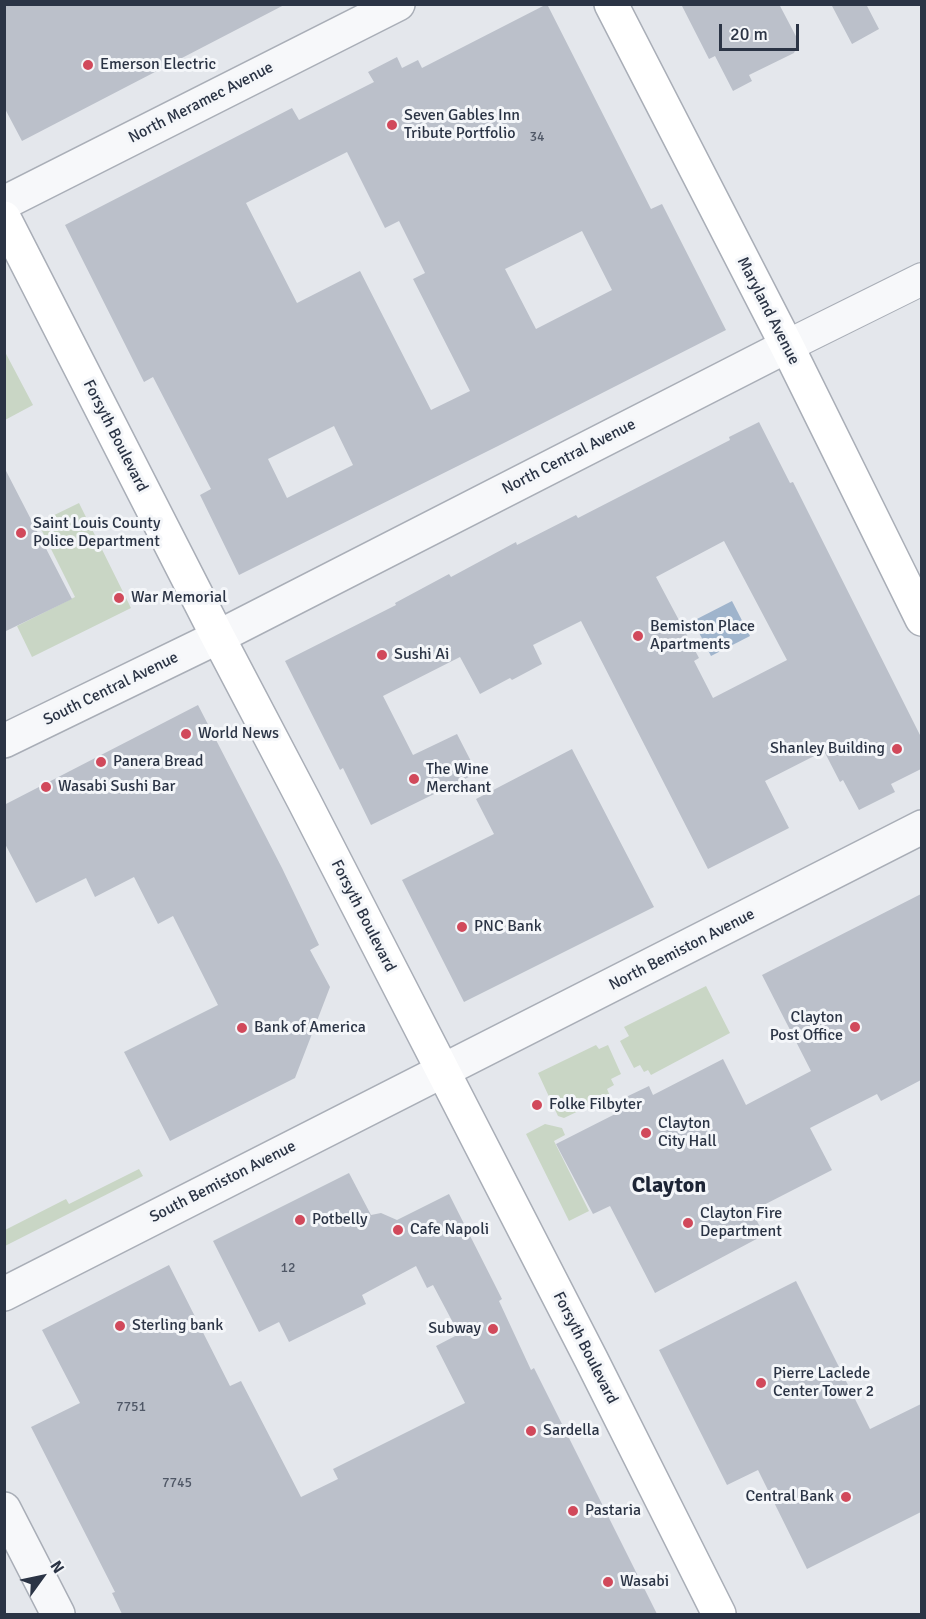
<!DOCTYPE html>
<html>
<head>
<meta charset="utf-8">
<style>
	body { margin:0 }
	#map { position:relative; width:926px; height:1619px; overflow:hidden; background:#e4e7ec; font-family:Signika,sans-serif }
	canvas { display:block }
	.frame { position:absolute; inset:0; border:6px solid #2b3445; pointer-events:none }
	.north { position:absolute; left:12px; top:1547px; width:60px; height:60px; -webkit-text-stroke:4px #f4f6f9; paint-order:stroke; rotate:57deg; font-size:16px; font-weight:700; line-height:24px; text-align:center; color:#2b3445 }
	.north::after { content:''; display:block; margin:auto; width:21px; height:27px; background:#2b3445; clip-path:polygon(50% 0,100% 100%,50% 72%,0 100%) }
	.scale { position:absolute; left:719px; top:24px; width:80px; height:27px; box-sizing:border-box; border:3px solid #2b3445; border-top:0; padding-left:8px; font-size:18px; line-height:21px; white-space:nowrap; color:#2b3445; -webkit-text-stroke:4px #f4f6f9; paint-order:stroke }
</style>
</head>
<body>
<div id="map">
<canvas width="926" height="1619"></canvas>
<div class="frame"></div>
<div class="north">N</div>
<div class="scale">20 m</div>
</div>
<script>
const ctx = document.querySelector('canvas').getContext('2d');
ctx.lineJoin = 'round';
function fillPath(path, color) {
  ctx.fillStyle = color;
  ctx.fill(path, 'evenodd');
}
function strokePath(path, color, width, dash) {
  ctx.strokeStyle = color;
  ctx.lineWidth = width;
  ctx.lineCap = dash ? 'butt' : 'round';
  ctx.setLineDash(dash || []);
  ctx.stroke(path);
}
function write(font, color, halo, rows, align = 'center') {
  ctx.font = font + ' Signika,sans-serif';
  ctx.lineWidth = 6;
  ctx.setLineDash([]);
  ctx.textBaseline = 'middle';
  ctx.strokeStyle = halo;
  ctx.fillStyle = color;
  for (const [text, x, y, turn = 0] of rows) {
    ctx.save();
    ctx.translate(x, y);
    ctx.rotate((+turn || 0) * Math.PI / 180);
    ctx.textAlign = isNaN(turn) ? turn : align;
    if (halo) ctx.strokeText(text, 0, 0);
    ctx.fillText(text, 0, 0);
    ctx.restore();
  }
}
fillPath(new Path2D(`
	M4,350l29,55 -28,15h-1z
	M79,503l52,105 -99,49 -15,-31 58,-29 -37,-74z
	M706,986l24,47 -79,42 -3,-5 -4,2 -4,-7 -6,3 -14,-27 9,-5 -5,-9z
	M596,1045l3,4 9,-4 13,29 -10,5 3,6 -7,4 3,7 -46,22 -6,-2 -20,-43z
	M545,1124l17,4 3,7 -11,6 35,70 -20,10 -43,-87z
	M139,1169l4,7 -138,70v-16l61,-31 3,5z`), '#c9d6c5');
fillPath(new Path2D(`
	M732,601l18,35 -39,20 -18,-35z`), '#9fb4cc');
fillPath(new Path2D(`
	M4,4h282l-264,137 -18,-34z
	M547,4l104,205 11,-5 64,126 -228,116 -259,129 -39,-80 11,-6 -58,-112 -9,5 -79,-157 227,-117 7,12 75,-38 -6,-10 29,-15 5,11 16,-8 4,8zM347,152l38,76 14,-7 26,52 -12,6 57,112 -39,19 -71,-139 -63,32 -51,-100zM582,231l30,59 -76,39 -31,-60zM334,426l19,39 -66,33 -19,-39z
	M681,4h98l20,38 -5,11 -45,22 3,6 -19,10 -18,-35 -6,3z
	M831,4h35l13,25 -27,15z
	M759,422l31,61 3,-1 128,255v32l-30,15 4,8 -36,18 -16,-30 -3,2 -16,-31 -59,30 24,47 -81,41 -127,-248 -48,24 9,19 -30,16 -2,-2 -30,16 -20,-37 -77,39 30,59 44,-21 20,39 -106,52 -28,-57 -3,2 -55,-109 111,-56 -1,-2 54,-29 2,3 65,-35 1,3 59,-30 2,3 152,-78 -1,-3zM724,541l63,119 -74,38 -19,-37 5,-3 -43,-81z
	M4,467l68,132 -68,33z
	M198,705l84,163 37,77 -9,5 20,37 -35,91 -125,63 -46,-89 94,-47 -45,-89 -15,8 -24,-47 -39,20 -9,-19 -50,25 -32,-61v-37z
	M572,749l82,158 -190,95 -62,-122 92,-46 -18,-35z
	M921,894v186l-40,21 -4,-7 -67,34 22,42 -80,41 12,24 -109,58 -45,-87 -17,8 -37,-70 75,-38 -5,-9 23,-11 4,9 70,-36 23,46 65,-34 -49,-96z
	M349,1173l22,42 10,-2 16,7 52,-26 53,105 -3,2 32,69 3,-2 123,246h-535l-10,-21 3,-1 -84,-165 49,-24 -38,-73 127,-65 61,121 11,-5 60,116 37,-18 -5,-10 132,-66 -29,-57 23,-12 -26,-49 -6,3 -11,-22 -54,29 4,9 -77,38 -10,-20 -20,10 -46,-91z
	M796,1281l74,148 51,-25v108l-114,57 -49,-99 -31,15 -68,-135z`), '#bbc0ca');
const minor = new Path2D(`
	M787,346l135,-67`);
const tertiary = new Path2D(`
	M4,203l394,-199
	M4,741l214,-104 569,-291
	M4,1294l918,-467
	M4,1509l54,105`);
const secondary = new Path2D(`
	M611,4l176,342 135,273
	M4,218l214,419 85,162 288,560 128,255`);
strokePath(minor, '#a9aeb7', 34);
strokePath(tertiary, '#a9aeb7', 36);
strokePath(secondary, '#a9aeb7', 36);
strokePath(minor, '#f7f8fa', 32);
strokePath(tertiary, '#f7f8fa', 33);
strokePath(secondary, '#fff', 33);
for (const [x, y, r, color] of [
	[88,65,6,"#d1495b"],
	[392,125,6,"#d1495b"],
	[21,533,6,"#d1495b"],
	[119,598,6,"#d1495b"],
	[638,636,6,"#d1495b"],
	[382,655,6,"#d1495b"],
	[186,734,6,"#d1495b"],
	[897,749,6,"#d1495b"],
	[101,762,6,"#d1495b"],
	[414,779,6,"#d1495b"],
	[46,787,6,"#d1495b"],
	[462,927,6,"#d1495b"],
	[855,1027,6,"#d1495b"],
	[242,1028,6,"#d1495b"],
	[537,1105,6,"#d1495b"],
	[646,1133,6,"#d1495b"],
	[300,1220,6,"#d1495b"],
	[688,1223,6,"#d1495b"],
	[398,1230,6,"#d1495b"],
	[120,1326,6,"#d1495b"],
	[493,1329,6,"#d1495b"],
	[761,1383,6,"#d1495b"],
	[531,1431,6,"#d1495b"],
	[846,1497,6,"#d1495b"],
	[573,1511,6,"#d1495b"],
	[608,1582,6,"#d1495b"]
]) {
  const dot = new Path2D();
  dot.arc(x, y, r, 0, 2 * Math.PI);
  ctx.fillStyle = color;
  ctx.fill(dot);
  strokePath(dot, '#f4f6f9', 2);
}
write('14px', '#4f5766', null, [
	["34",537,137],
	["12",288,1268],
	["7751",131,1407],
	["7745",177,1483]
]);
write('16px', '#2b3445', '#f4f6f9', [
	["Emerson Electric",100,65],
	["Seven Gables Inn",404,116],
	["Tribute Portfolio",404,134],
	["Saint Louis County",33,524],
	["Police Department",33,542],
	["War Memorial",131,598],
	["Bemiston Place",650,627],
	["Apartments",650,645],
	["Sushi Ai",394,655],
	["World News",198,734],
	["Shanley Building",885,749,"right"],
	["Panera Bread",113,762],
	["The Wine",426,770],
	["Merchant",426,788],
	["Wasabi Sushi Bar",58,787],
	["PNC Bank",474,927],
	["Clayton",843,1018,"right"],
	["Post Office",843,1036,"right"],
	["Bank of America",254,1028],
	["Folke Filbyter",549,1105],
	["Clayton",658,1124],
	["City Hall",658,1142],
	["Clayton Fire",700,1214],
	["Department",700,1232],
	["Potbelly",312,1220],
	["Cafe Napoli",410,1230],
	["Sterling bank",132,1326],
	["Subway",481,1329,"right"],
	["Pierre Laclede",773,1374],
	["Center Tower 2",773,1392],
	["Sardella",543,1431],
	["Central Bank",834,1497,"right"],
	["Pastaria",585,1511],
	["Wasabi",620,1582]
], 'left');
write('16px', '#2b3445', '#f4f6f9', [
	["North Meramec Avenue",201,103,-27],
	["Maryland Avenue",768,311,63],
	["Forsyth Boulevard",115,436,63],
	["North Central Avenue",569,457,-27],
	["South Central Avenue",111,689,-26],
	["Forsyth Boulevard",363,916,63],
	["North Bemiston Avenue",682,950,-27],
	["South Bemiston Avenue",223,1182,-27],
	["Forsyth Boulevard",585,1348,63]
]);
write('bold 22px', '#1d2536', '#f4f6f9', [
	["Clayton",669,1186]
]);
</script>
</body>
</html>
